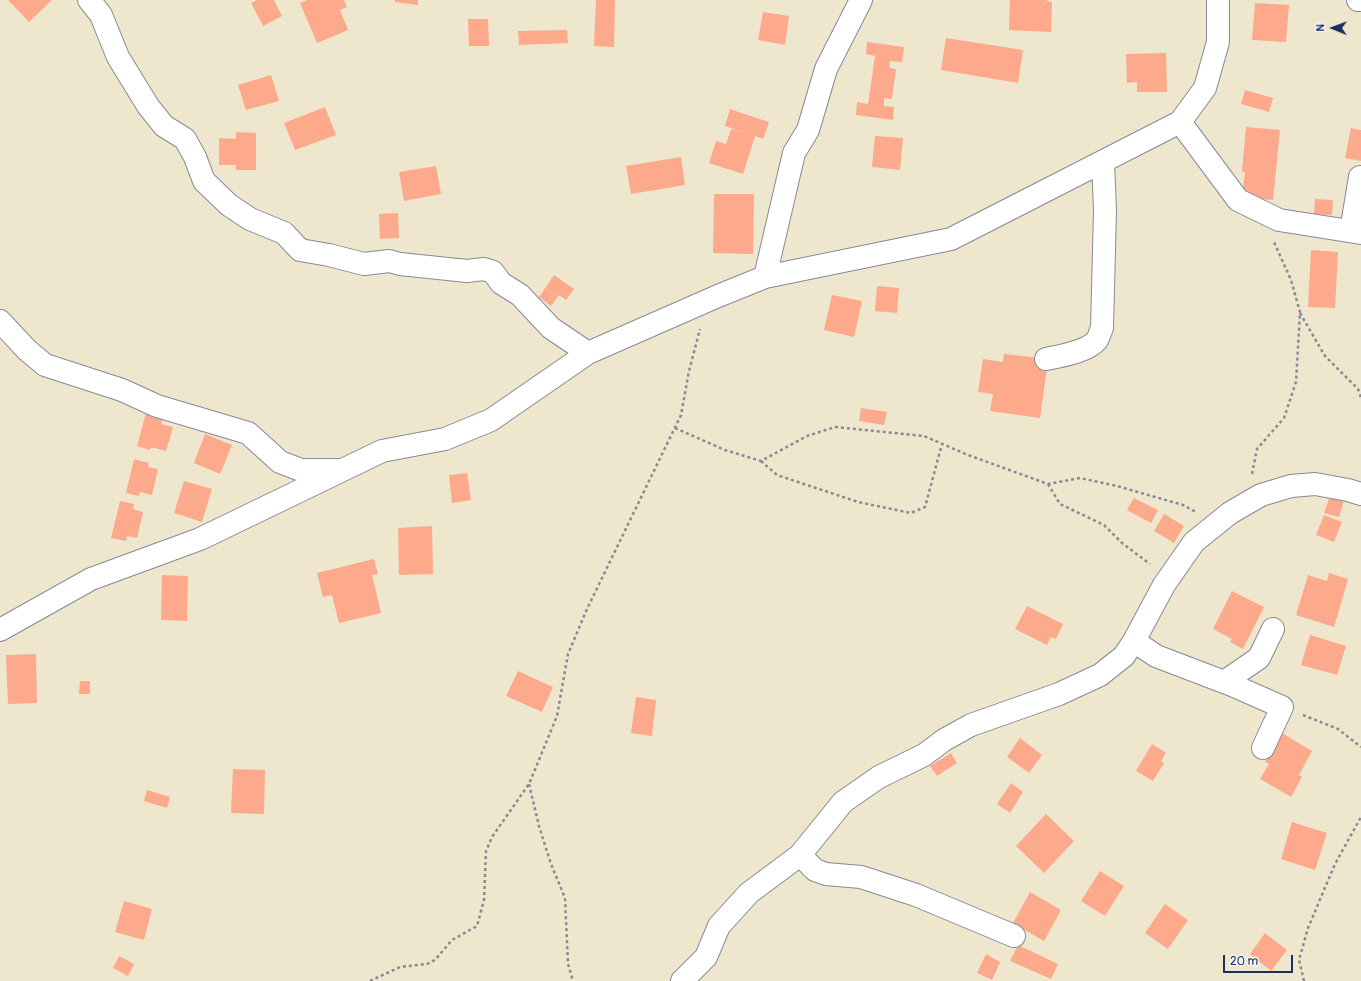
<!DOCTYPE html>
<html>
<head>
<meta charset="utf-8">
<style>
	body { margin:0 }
	#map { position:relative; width:1361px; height:981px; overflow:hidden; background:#efe6ce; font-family:Pangolin,sans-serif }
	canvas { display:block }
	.north { position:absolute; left:1313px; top:8px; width:40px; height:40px; -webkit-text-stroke:3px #f6f6f2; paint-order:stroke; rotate:271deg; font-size:11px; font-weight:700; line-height:16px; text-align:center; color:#1b2f5e }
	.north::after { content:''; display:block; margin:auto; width:14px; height:18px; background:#1b2f5e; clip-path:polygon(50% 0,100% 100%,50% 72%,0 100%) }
	.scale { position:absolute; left:1223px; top:955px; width:70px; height:18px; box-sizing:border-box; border:2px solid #1b2f5e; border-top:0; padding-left:5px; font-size:12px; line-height:14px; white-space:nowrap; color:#1b2f5e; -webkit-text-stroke:3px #f6f6f2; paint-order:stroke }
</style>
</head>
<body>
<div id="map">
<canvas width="1361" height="981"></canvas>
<div class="north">N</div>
<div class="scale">20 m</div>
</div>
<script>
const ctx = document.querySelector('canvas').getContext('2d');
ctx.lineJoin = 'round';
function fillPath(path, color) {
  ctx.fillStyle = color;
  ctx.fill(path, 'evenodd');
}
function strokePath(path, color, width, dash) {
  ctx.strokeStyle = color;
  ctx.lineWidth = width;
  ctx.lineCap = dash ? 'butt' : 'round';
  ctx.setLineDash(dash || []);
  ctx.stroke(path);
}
fillPath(new Path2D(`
	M8,0h44l-23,22z
	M257,0h17l8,16 -19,10 -12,-23z
	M307,0h37l3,7 -7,3 8,20 -31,13 -17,-40z
	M395,0h23v5l-23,-3z
	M596,0h19l-1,47 -20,-1z
	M1010,0h37v1l5,1 -1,30 -42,-2z
	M1255,3l34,2 -3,37 -34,-2z
	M763,12l26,4 -4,29 -27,-5z
	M468,19h20l1,27h-20z
	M567,30l1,13 -49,2 -1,-14z
	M946,38l77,12 -5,33 -77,-13z
	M867,42l37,5 -2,15 -12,-1v7l6,1 -4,30 -8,-1v8l10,1 -1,13 -37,-5 1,-13 11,2 7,-48 -9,-2z
	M1166,53l1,39h-30v-10l-10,1 -1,-29z
	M271,75l8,26 -33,9 -8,-25z
	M1245,90l28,8 -4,14 -28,-8z
	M325,107l11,28 -41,15 -11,-27z
	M730,109l39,13 -6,17 -8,-3 -12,38 -34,-11 7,-22 10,3 5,-15 14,4 -20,-7z
	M1246,127l34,3 -7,70 -31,-3 3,-25h-3z
	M1351,128l10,2v31l-16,-3z
	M236,132l20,1v37h-20v-5h-17v-27l17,1z
	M875,136l28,2 -3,32 -28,-3z
	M681,157l4,28 -54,9 -5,-28z
	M436,166l5,28 -37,7 -5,-29z
	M714,194h40l-1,60 -40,-1z
	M1315,199l18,1 -1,15 -18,-1z
	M398,213l1,25 -19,1 -1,-25z
	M1311,250l27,2 -3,56 -27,-1z
	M554,275l20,14 -8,11 -7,-5 -8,11 -12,-9z
	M877,286l22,2 -2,25 -22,-2z
	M832,295l30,6 -8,36 -30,-7z
	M1004,354l37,4 6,10 -7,50 -50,-7 3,-17 -15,-2 5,-33 20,3z
	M861,408l26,4 -3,13 -25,-4z
	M146,413l17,4 -2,7 12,3 -7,24 -15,-4 -1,3 -13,-4z
	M205,434l27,11 -12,29 -26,-11z
	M134,459l15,4 -1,4 10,2 -6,26 -12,-3 -1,4 -13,-3z
	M467,473l4,27 -19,3 -3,-28z
	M184,481l28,8 -10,33 -28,-9z
	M1330,496l14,4 -5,17 -15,-4z
	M1134,498l24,12 -7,13 -24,-13z
	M120,501l14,3 -1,5 10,3 -6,26 -10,-2 -1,5 -15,-3z
	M1164,514l20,12 -10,17 -20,-12z
	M1324,515l18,7 -8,20 -18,-7z
	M432,526l1,48 -34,1 -1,-47z
	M374,559l4,15 -6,1 9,38 -42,10 -7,-28 -9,2 -6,-24z
	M1329,573l19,6 -14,48 -38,-12 12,-40 19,6z
	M162,575l26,1 -1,45 -26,-1z
	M1232,591l32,16 -21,42 -13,-7 2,-3 -19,-10z
	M1027,606l36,18 -7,15 -5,-2 -4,8 -32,-16z
	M1310,635l36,11 -9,29 -36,-10z
	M36,654l1,49 -29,1 -2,-49z
	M518,671l35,16 -11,25 -36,-16z
	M80,681h10v13h-11z
	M636,697l20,3 -4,36 -21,-3z
	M1282,733l30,18 -13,24 3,2 -11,20 -31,-18 9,-15 -4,-2z
	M1020,738l22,17 -13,18 -22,-16z
	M1152,744l14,9 -5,8 3,2 -11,18 -17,-10z
	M951,753l6,10 -20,13 -7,-10z
	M233,769l32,1 -1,44 -33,-1z
	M1011,783l12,9 -13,21 -13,-9z
	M147,790l23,7 -3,11 -23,-7z
	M1046,814l28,27 -30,32 -28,-27z
	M1292,822l35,11 -12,37 -34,-11z
	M1100,871l24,15 -19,30 -24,-15z
	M1030,892l31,18 -17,31 -31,-18z
	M124,901l28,8 -8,31 -29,-8z
	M1165,904l23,16 -20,29 -23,-16z
	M1265,933l22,17 -16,21 -21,-17z
	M1018,945l40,19 -7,15 -41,-18z
	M986,954l14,8 -8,18 -15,-7z
	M119,956l15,8 -6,12 -15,-8z`), '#fda98c');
const minor = new Path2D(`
	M89,0l12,15 17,42 30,49 16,20 21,13 10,18 9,24 25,24 21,14 34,14 16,17 29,5 35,9 25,-3 11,3 67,7 17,-2 9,3 8,11 19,12 31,33 37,25
	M1358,0h3
	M1180,122l58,78 41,20 82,13
	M1351,231l9,-54
	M765,277l29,-124 14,-23 18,-61 35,-69
	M0,321l27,29 18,15 77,25 35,16 91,27 32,29 21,8h36
	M1046,359c15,-3 41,-7 51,-19 2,-3 3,-8 5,-12l3,-118 -2,-48
	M0,630l91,-51 109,-40 182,-88 63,-12 46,-19 97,-67 130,-57 47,-19 186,-38 229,-117 25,-34 13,-46v-42
	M1134,641l22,15 76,29 50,22 -19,41
	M1224,682l35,-24 14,-29
	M800,855l15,15 11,4 35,3 55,18 98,41
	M682,981l24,-24 13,-31 30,-33 51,-38 43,-53 36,-25 45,-22 20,-15 27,-15 88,-31 41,-19 24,-19 10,-15 30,-56 30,-43 36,-29 31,-18 30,-9 24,-2 33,6 13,4`);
strokePath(minor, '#858a96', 24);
strokePath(new Path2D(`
	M1300,313l25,43 33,33 3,9
	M675,428l50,22 36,11 46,-25 28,-9 89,9 44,19 80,29 32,-6 37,8 66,19 13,7
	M761,461l16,14 81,27 53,11 14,-6 17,-63
	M1252,474l5,-25 27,-31 12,-36 4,-70 -9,-32 -17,-38
	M1048,484l12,20 44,21 18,18 28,21
	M1303,715l35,14 23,18
	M529,784l10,42 12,38 14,34 3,66 5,17
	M370,981l30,-14 27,-3 8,-4 17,-20 25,-14 7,-26 2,-49 6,-14 37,-53 28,-68 11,-62 19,-45 94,-194 8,-44 11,-42
	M1304,981l-5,-21 9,-32 27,-64 26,-47`), '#858a96', 2.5, [3, 3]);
strokePath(minor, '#fff', 22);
</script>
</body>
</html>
